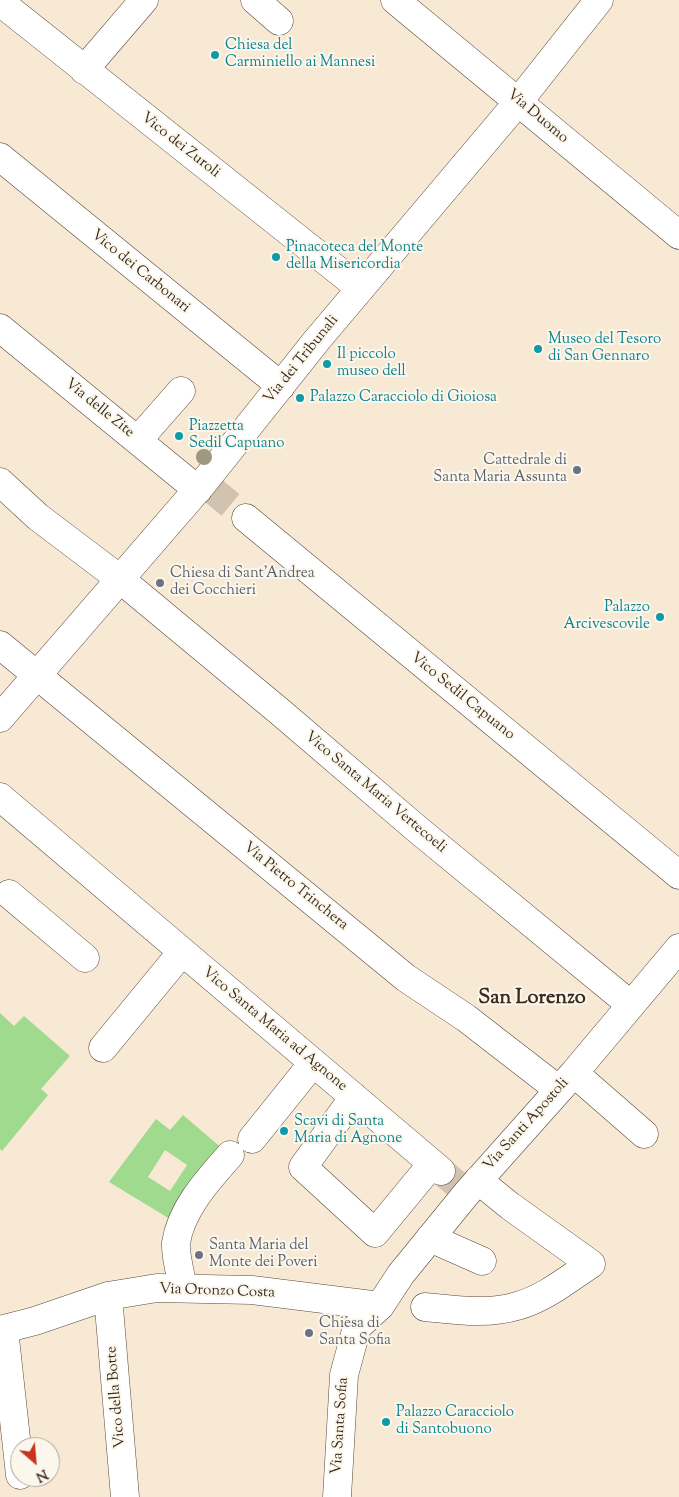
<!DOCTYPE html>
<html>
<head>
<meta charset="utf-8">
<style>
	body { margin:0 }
	#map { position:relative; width:679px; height:1497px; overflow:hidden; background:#f8e9d5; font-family:"Sorts Mill Goudy",serif }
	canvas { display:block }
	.north { position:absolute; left:10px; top:1437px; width:50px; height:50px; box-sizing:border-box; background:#fbf7ec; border:1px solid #aea59a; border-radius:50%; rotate:153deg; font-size:14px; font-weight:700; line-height:20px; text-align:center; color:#3b2a1e }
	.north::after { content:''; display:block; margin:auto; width:18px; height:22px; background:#c8321e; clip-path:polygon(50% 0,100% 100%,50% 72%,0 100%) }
</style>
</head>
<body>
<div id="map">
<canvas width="679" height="1497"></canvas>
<div class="north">N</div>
</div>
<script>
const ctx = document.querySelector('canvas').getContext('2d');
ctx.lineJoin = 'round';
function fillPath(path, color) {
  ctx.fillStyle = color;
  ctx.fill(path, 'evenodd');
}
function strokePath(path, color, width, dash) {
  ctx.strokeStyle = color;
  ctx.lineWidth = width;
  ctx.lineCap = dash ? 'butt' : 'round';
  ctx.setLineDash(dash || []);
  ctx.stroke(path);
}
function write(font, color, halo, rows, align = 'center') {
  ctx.font = font + ' "Sorts Mill Goudy",serif';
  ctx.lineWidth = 4;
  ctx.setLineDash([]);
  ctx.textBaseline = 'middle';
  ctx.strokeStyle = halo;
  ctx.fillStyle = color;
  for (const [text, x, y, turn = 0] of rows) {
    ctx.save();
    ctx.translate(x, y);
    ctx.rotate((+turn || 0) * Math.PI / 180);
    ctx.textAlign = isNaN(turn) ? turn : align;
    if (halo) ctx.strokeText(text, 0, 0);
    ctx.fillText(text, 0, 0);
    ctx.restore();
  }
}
fillPath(new Path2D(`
	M0,1013l14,13 10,-10 46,40 -29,33 7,6 -46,56 -2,-2z
	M183,1115l41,35 -54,69 -61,-37 47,-63 14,11zM165,1150l22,15 -17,26 -22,-14z`), '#9fda8e');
strokePath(new Path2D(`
	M209,487l37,31
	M441,1171l19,16`), '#d2c3b0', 28, [28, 14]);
const minor = new Path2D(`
	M255,0l24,21
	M395,0l284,235
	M0,2l360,286
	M84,70l60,-70
	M0,157l281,229
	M0,328l198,162
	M138,440l43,-49
	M0,482l38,35 82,62 159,132 138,118 214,176
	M246,518l433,357
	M0,645l406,333 60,40 93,72
	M0,718l204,-236 113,-142 202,-239 80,-101
	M0,797l441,374
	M9,894l76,64
	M103,1048l79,-96
	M574,1073l70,61
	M354,1097l-51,70 72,66 57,-69
	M252,1139l61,-76
	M430,1238l52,23
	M183,1288c-2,-12 -8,-33 -7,-45 5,-34 32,-63 54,-88
	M108,1296l17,201
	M425,1307c30,3 63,8 92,-1 27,-7 51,-27 74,-42l-81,-58 -32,-26
	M4,1329l16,146
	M0,1330l35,-9 73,-25 49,-8 95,2 128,16
	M337,1497l7,-122 13,-48 23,-21 21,-32 66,-81 107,-120 105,-125`);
strokePath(minor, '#574739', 29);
strokePath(minor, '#fff', 28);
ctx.fillStyle = '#9e9880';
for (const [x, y] of [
	[204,457]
]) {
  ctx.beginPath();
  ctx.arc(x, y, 8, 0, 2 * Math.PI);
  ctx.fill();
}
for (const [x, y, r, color] of [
	[215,55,5,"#0f9aa8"],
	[276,257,5,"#0f9aa8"],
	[538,349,5,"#0f9aa8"],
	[327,364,5,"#0f9aa8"],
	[300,398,5,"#0f9aa8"],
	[179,436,5,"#0f9aa8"],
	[577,470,5,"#6b7280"],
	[160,583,5,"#6b7280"],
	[660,617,5,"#0f9aa8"],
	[284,1131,5,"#0f9aa8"],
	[199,1255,5,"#6b7280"],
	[309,1333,5,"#6b7280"],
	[386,1422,5,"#0f9aa8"]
]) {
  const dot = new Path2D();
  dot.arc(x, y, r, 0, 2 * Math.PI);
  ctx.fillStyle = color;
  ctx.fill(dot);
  strokePath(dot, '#fbf7ec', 2);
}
write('15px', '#0d838f', '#fbf7ec', [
	["Chiesa del",225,46],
	["Carminiello ai Mannesi",225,63],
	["Pinacoteca del Monte",286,248],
	["della Misericordia",286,265],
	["Museo del Tesoro",548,340],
	["di San Gennaro",548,357],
	["Il piccolo",337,355],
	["museo dell",337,372],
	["Palazzo Caracciolo di Gioiosa",310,398],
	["Piazzetta",189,427],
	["Sedil Capuano",189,444],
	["Palazzo",650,608,"right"],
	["Arcivescovile",650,625,"right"],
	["Scavi di Santa",294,1122],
	["Maria di Agnone",294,1139],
	["Palazzo Caracciolo",396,1413],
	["di Santobuono",396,1430]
], 'left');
write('15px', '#3b2a1e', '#fbf7ec', [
	["Via Duomo",537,117,40],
	["Vico dei Zuroli",180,146,38],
	["Vico dei Carbonari",140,272,39],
	["Via dei Tribunali",302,360,-51],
	["Via delle Zite",99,409,39],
	["Vico Sedil Capuano",462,697,39],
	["Vico Santa Maria Vertecoeli",375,793,40],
	["Via Pietro Trinchera",295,887,39],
	["Vico Santa Maria ad Agnone",274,1030,40],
	["Via Santi Apostoli",527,1125,-48],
	["Via Oronzo Costa",217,1292,2],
	["Vico della Botte",117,1397,-95],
	["Via Santa Sofia",341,1426,-86]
]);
write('15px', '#5b616d', '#fbf7ec', [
	["Cattedrale di",567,461,"right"],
	["Santa Maria Assunta",567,478,"right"],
	["Chiesa di Sant'Andrea",170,574],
	["dei Cocchieri",170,591],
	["Santa Maria del",209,1246],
	["Monte dei Poveri",209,1263],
	["Chiesa di",319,1324],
	["Santa Sofia",319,1341]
], 'left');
write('bold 20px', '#3b2a1e', '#fbf7ec', [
	["San Lorenzo",532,1000]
]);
</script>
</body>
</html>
